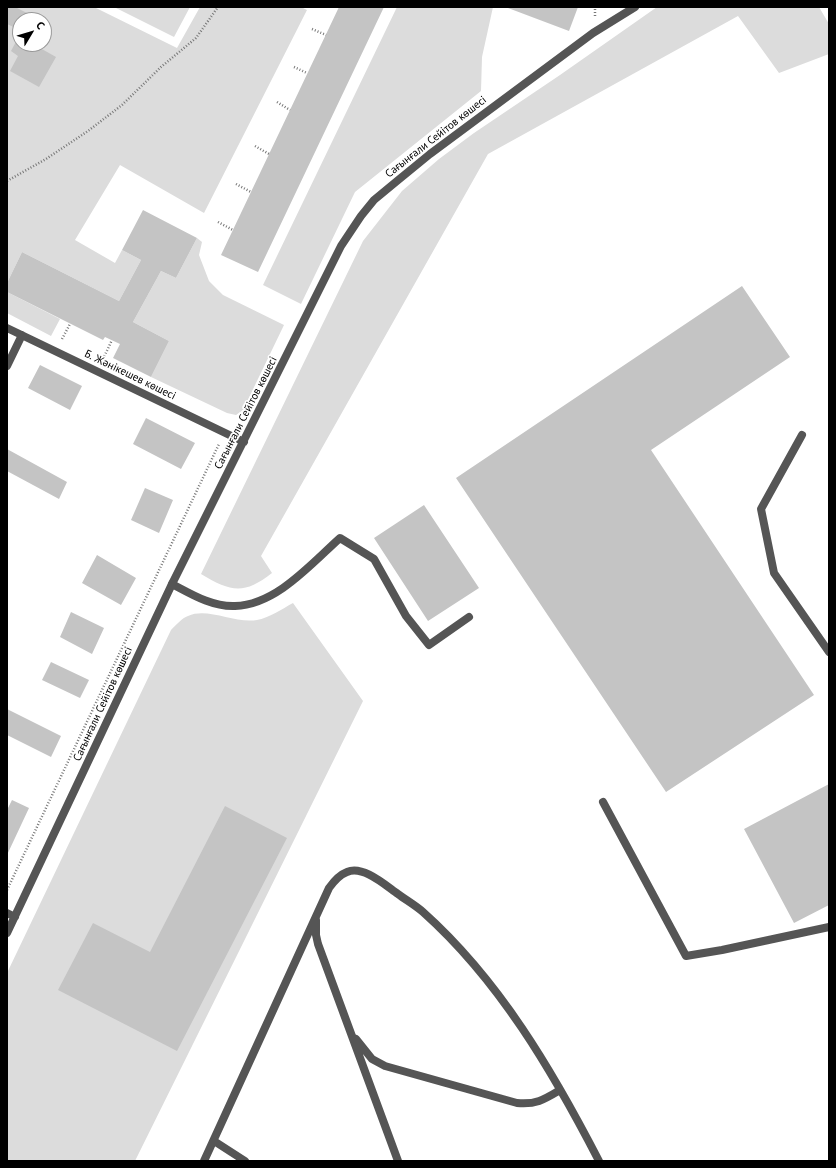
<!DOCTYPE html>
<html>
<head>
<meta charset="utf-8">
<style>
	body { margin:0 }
	#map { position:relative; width:836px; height:1168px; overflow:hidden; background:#fff; font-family:"PT Sans",sans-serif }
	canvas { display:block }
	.frame { position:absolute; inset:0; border:8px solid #000; pointer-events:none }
	.north { position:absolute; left:12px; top:12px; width:40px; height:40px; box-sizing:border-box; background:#fff; border:1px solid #999; border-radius:50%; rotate:52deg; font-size:11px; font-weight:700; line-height:16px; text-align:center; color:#000 }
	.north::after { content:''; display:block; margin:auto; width:14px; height:18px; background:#000; clip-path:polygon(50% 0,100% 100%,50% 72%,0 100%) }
</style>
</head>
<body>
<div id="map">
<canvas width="836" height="1168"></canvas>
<div class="frame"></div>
<div class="north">С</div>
</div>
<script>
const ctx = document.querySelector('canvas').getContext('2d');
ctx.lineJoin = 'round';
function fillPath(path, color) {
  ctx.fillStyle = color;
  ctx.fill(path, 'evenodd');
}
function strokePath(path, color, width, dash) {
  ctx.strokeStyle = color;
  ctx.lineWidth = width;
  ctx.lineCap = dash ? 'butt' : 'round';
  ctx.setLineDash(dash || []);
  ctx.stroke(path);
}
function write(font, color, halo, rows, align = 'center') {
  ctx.font = font + ' "PT Sans",sans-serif';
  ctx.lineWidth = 3.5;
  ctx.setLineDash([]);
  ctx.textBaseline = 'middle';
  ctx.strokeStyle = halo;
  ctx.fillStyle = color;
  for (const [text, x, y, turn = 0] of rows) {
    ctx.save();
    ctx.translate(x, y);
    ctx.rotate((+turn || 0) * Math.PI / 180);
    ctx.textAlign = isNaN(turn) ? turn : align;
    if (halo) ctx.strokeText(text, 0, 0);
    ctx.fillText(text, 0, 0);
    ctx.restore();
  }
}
fillPath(new Path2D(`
	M7,7h87l83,41 23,-41h101l6,3 -103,203 -84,-48 -45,75 40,23 7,-13 19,10 -22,41 -97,-49 -15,31zM20,20h24v24h-24z
	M114,7h76l-16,30z
	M397,7h96l-11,50 -1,34 -126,101 -54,112 -38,-19z
	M657,7h162l10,17v30l-50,19 -41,-57 -250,138 -227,402 11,17c-28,22 -41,19 -71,1l162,-333 39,-50 37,-32 35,-26 86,-58z
	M197,238l5,4 -3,13 10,26 14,14 61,30 -41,85 -7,5 -9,-2 -76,-36 18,-36 -36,-19 28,-51 15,7z
	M7,292l53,27 -9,17 -44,-23z
	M293,603l70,98 -228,460h-128v-188l164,-343c5,-5 11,-12 17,-14 20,-9 47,8 69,4 12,-2 25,-11 36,-17z`), '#dcdcdc');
fillPath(new Path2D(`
	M7,7h8l26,13h-21v10l-13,-6z
	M339,7h45l-126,265 -37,-17z
	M508,7h70l-9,24 -61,-23z
	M20,34v10h13l23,13 -17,30 -29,-16 8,-15 -7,-5z
	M143,210l54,28 -21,40 -15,-7 -28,51 36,19 -18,36 -38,-19 7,-14 -15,-7 -2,3 -96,-48v-9l15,-31 97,49 22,-41 -19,-10z
	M742,286l48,71 -139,93 163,245 -148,97 -210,-314z
	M40,365l42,21 -12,24 -42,-22z
	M146,418l49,25 -14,26 -48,-25z
	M7,449l60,33 -8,17 -52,-28z
	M145,488l28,12 -14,33 -28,-13z
	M424,505l55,83 -51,33 -54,-83z
	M97,555l39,23 -15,27 -39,-22z
	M71,612l33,16 -12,26 -32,-17z
	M51,662l38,18 -9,18 -38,-18z
	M7,709l54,27 -10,21 -44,-22z
	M829,784v121l-35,18 -50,-94z
	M12,800l17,8 -22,47v-45z
	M225,806l62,32 -110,213 -119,-61 35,-67 57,29z`), '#c4c4c4');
strokePath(new Path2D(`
	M595,16v-9
	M312,29l14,6
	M294,67l13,6
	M277,102l13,8
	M255,146l14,8
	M7,181l39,-22 42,-28 34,-26 39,-38 35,-29 22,-31
	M236,184l15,8
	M218,222l15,8
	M62,339l8,-15
	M103,359l9,-19
	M7,890l212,-446`), '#777', 2.5, [1, 2]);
strokePath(new Path2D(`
	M802,435l-41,74 13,64 55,79
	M172,584c19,10 40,23 63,22 41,-1 76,-42 105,-68l34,21 32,57 23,29 40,-28
	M603,802l83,154 36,-6 107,-23
	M316,920v15l2,9 80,217
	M356,1039l16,20 13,7 132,37c19,2 28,-4 43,-13
	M214,1141l31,20
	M204,1161l125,-273c5,-7 10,-13 18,-16 16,-7 38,13 51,22 8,6 17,11 25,18 76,68 129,158 176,249`), '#555', 8);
strokePath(new Path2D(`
	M7,328l237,114
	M7,366l15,-31
	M7,913l8,4
	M7,933l165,-349 169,-338 20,-30 13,-16 23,-19 33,-27 163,-121 42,-26`), '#555', 8);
write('11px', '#000', '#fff', [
	["Сағынғали Сейітов көшесі",436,137,-38],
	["Б. Жәнікешев көшесі",130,375,26],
	["Сағынғали Сейітов көшесі",246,413,-63],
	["Сағынғали Сейітов көшесі",103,704,-65]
]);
</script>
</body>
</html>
